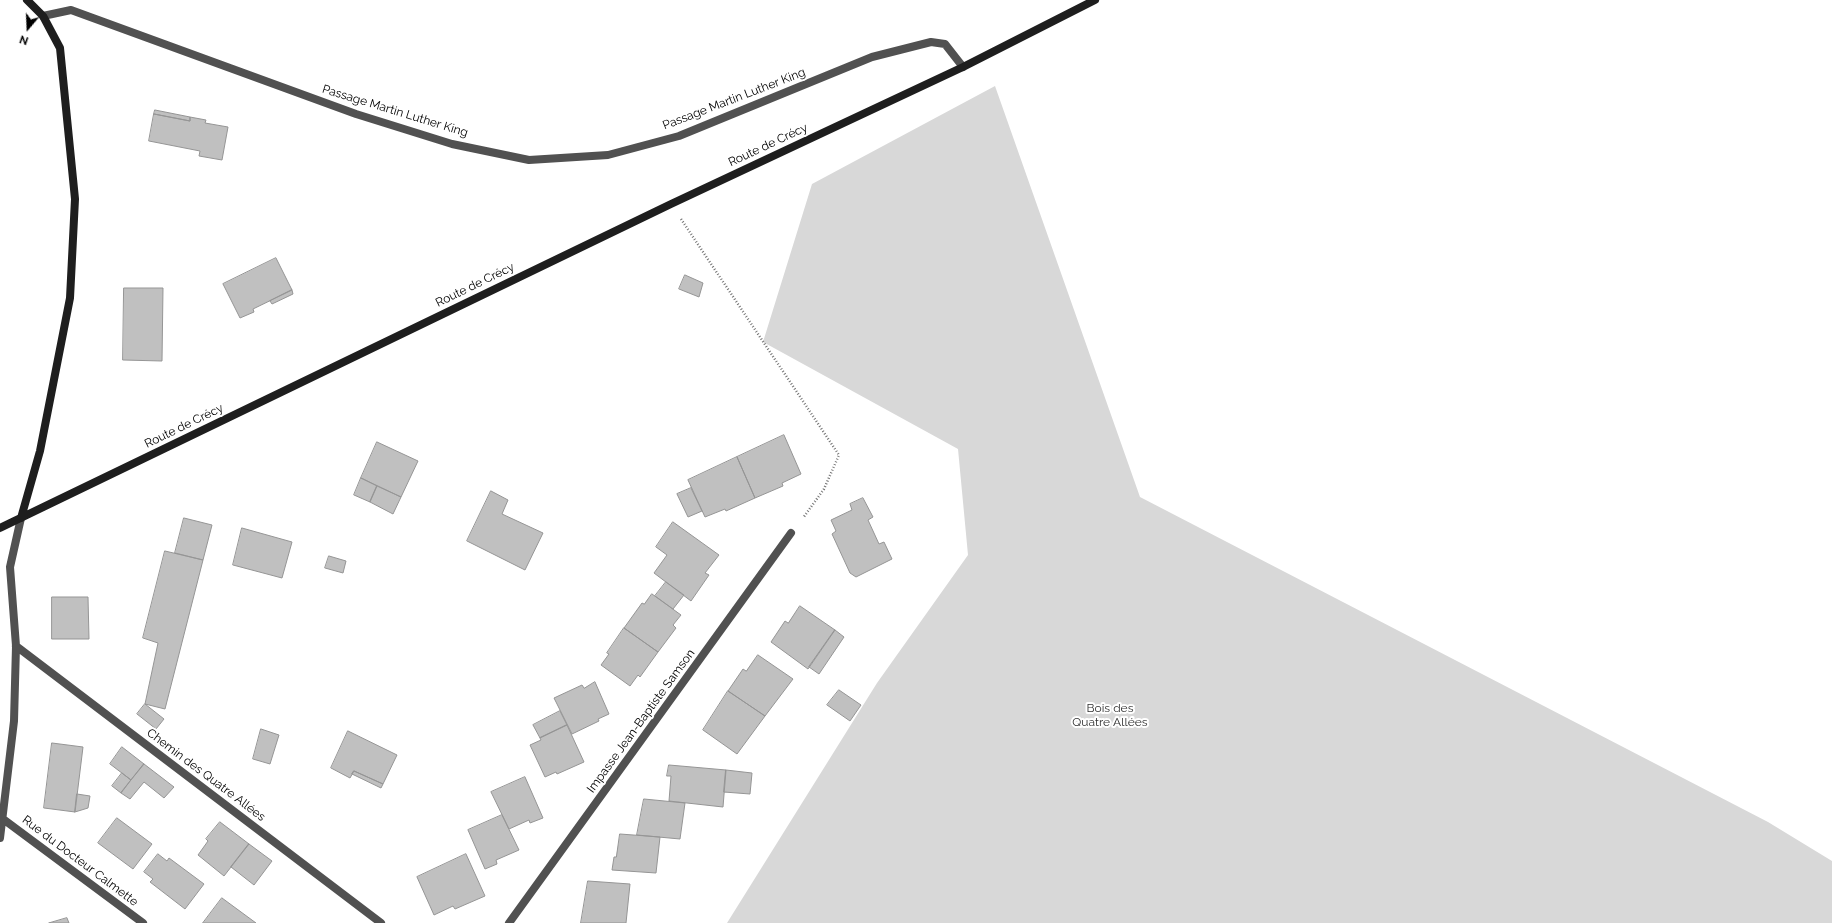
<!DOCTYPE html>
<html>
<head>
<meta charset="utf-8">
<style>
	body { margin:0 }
	#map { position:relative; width:1832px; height:923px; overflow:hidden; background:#fff; font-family:Raleway,sans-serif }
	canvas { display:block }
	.north { position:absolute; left:8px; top:8px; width:40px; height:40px; -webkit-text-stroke:3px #fff; paint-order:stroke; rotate:199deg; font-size:11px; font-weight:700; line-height:16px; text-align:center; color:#000 }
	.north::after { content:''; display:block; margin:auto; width:14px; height:18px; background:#000; clip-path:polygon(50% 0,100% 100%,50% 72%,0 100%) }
</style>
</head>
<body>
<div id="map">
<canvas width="1832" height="923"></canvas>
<div class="north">N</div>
</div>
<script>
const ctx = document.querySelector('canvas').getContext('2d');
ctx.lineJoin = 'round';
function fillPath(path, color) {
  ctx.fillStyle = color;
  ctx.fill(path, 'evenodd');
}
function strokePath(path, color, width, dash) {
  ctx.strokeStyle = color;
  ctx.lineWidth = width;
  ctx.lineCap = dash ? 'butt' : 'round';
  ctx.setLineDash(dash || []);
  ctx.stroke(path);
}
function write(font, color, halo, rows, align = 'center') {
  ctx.font = font + ' Raleway,sans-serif';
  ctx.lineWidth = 4;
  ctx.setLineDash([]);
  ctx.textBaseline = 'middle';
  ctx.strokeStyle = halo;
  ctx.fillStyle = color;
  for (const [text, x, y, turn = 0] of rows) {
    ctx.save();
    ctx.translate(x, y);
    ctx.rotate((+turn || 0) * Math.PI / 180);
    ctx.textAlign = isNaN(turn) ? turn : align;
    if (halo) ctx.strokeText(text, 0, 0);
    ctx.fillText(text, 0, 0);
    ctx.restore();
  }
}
fillPath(new Path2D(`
	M995,86l145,411 628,325 64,39v62h-1105l150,-240 91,-128 -10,-106 -195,-107 49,-158z`), '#d8d8d8');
const building = new Path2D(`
	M155,110l35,7v4l-36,-7z
	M154,114l36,7v-4l16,3 -1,3 23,4 -6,33 -23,-4 1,-5 -51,-10z
	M276,258l16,32 -39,19 1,3 -14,6 -17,-34z
	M685,275l18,8 -4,14 -20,-8z
	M124,288h39l-1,73 -39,-1z
	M292,290l1,4 -21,10 -2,-3z
	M784,435l17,39 -19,9 1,3 -28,12 -18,-41z
	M377,442l41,19 -17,36 -40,-19z
	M737,457l18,41 -29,13 -1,-2 -20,8 -17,-37z
	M361,478l16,8 -7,16 -16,-7z
	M377,486l24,11 -8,17 -23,-12z
	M691,488l11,23 -14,6 -11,-23z
	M491,491l17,9 -6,14 41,19 -18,37 -58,-29z
	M863,498l10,19 -5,3 11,24 5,-2 8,17 -36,18 -6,-4 -18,-39 4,-3 -5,-11 21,-10 -2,-6z
	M184,518l28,7 -9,35 -28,-7z
	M673,522l46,33 -14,18 4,2 -18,26 -37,-28 13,-18 -11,-8z
	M242,528l50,14 -10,36 -49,-13z
	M165,551l38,9 -38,149 -20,-5 13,-61 -15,-5z
	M329,556l17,5 -3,12 -18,-5z
	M666,582l18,13 -11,14 -18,-13z
	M652,594l29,21 -8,10 3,3 -18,24 -34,-24 18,-25 2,1z
	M52,597h36l1,42h-37z
	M800,606l35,24 -27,39 -37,-27 14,-21 3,2z
	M624,628l34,24 -18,25 -2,-2 -8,11 -29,-21 8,-11 -2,-1z
	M835,630l9,7 -25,37 -10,-7z
	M758,655l35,24 -28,37 -37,-25 15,-22 3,2z
	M595,682l14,32 -11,5 1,2 -27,13 -18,-36 28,-13 2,3z
	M839,690l22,15 -11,16 -23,-16z
	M728,691l37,25 -28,38 -34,-24z
	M145,704l19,15 -8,10 -19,-15z
	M560,711l7,14 -27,13 -7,-13z
	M567,725l17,37 -27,12 -1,-2 -11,5 -15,-32 11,-5 -1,-2z
	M261,729l18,6 -9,29 -17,-5z
	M348,731l49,24 -14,29 -29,-13 -4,7 -19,-10z
	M52,743l31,4 -8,65 -31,-4z
	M122,747l22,17 -13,16 -21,-16z
	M144,764l30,23 -10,11 -20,-16 -14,17 -9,-6z
	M669,765l57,5 -3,37 -54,-6 2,-25h-4z
	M726,770l26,3 -2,21 -26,-2z
	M354,771l29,13 -2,4 -29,-14z
	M122,773l9,7 -10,13 -9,-7z
	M525,777l18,41 -13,5 -1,-3 -20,9 -18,-37z
	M77,794l13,2 -2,12 -13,4z
	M644,799l41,4 -5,36 -43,-4z
	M502,815l17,35 -23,10 1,4 -12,5 -17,-39z
	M117,818l35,26 -19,25 -35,-26z
	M220,822l29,22 -25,32 -26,-21 10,-14 -2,-2z
	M620,834l40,3 -4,36 -44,-3 2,-13h2z
	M249,844l23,17 -18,24 -23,-18z
	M158,854l9,7 2,-3 35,26 -19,25 -35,-27 3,-3 -9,-7z
	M466,854l19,42 -30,13 -2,-3 -19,9 -17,-38z
	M588,881l42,3 -4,39h-45z
	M222,898l34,25h-53z
	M67,918l2,5h-20z`);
fillPath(building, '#c0c0c0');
strokePath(building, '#959595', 1);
strokePath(new Path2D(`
	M681,219l158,236 -15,34 -21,29`), '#737373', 2.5, [1, 2]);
strokePath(new Path2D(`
	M43,16l28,-6 285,104 96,30 77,16 79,-5 71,-19 193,-79 59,-15 14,2 18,23
	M16,646l365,277
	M3,819l140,104
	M0,838l14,-117 2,-75 -6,-79 11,-49
	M509,923l282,-390`), '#515151', 8);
strokePath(new Path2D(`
	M21,518l19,-67 30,-153 5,-99 -15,-151 -17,-32 -16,-16
	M0,528l671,-324 292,-137 132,-67`), '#1e1e1e', 8);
write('12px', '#000', '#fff', [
	["Passage Martin Luther King",734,99,-21],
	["Passage Martin Luther King",395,111,17],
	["Route de Crécy",768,145,-25],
	["Route de Crécy",475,285,-26],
	["Route de Crécy",184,426,-26],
	["Impasse Jean-Baptiste Samson",641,721,-54],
	["Chemin des Quatre Allées",206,775,37],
	["Rue du Docteur Calmette",80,861,37]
]);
write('12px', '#2f2f2f', '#fff', [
	["Bois des",1110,708],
	["Quatre Allées",1110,722]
]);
</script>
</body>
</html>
